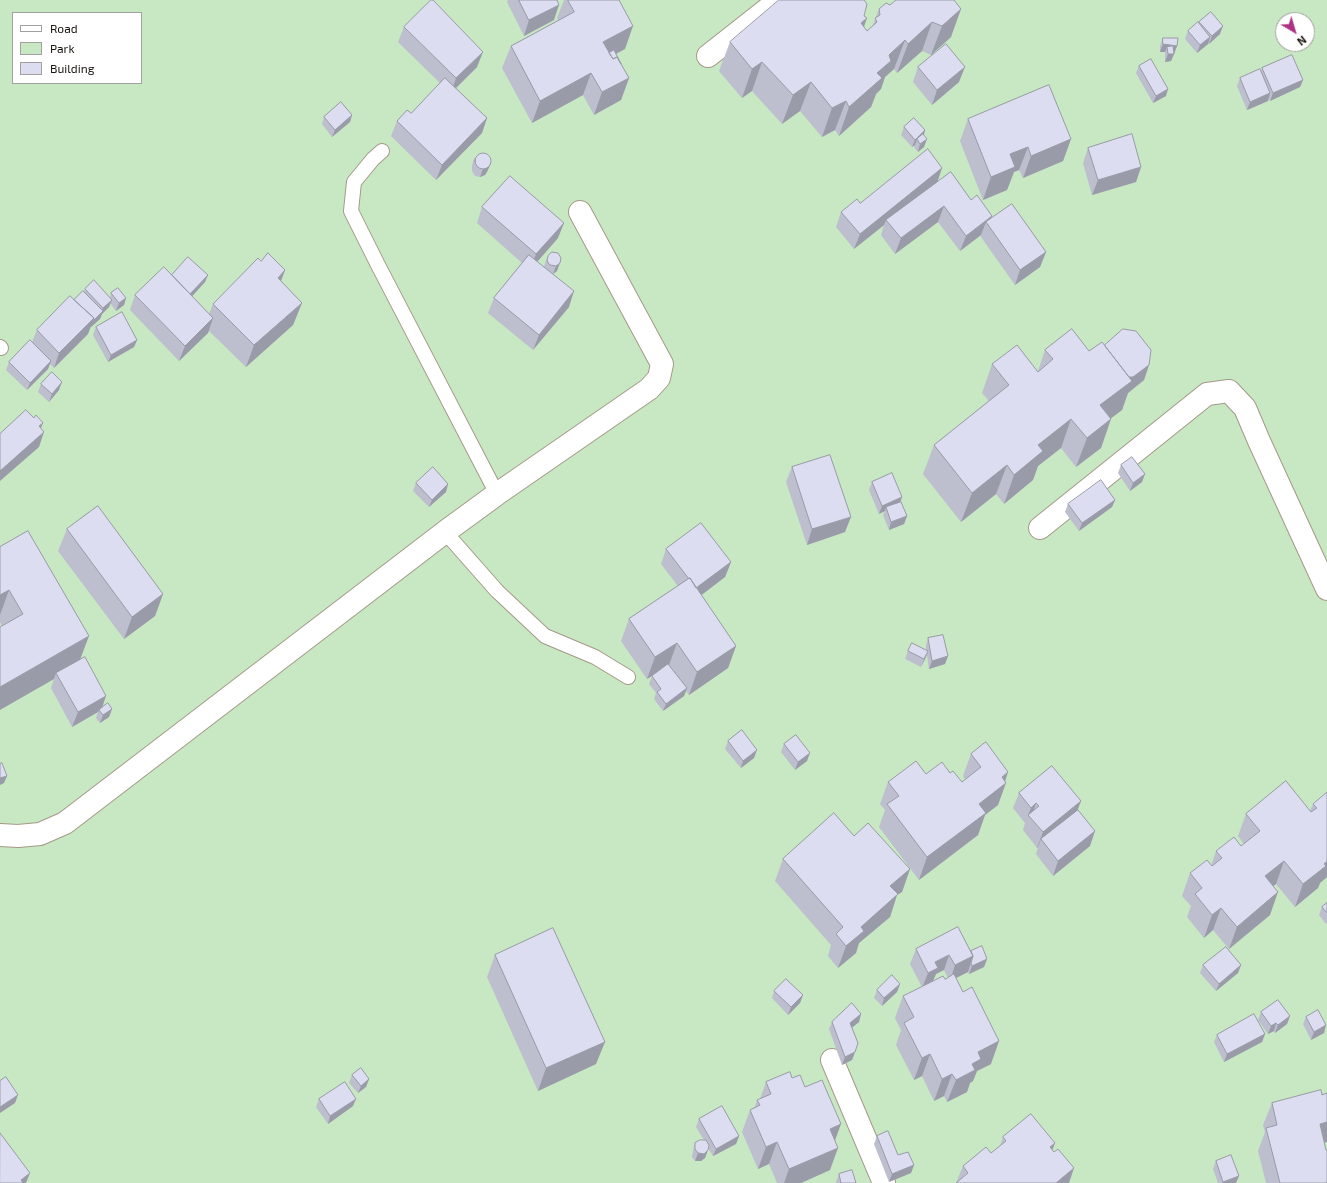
<!DOCTYPE html>
<html>
<head>
<meta charset="utf-8">
<style>
	body { margin:0 }
	#map { position:relative; width:1327px; height:1183px; overflow:hidden; background:#fdfbf8; font-family:"Exo 2",sans-serif }
	canvas { display:block }
	.legend { position:absolute; left:12px; top:12px; width:130px; height:72px; box-sizing:border-box; background:#fff; border:1px solid #a3a19f; margin:0; padding:5px 7px; list-style:none; font-size:12px; color:#18140e }
	.legend li { display:flex; align-items:center; gap:8px; height:20px }
	.legend b { width:20px; border:1px solid #a3a19f }
	.north { position:absolute; left:1275px; top:12px; width:40px; height:40px; box-sizing:border-box; background:#fff; border:1px solid #a3a19f; border-radius:50%; rotate:142deg; font-size:11px; font-weight:700; line-height:16px; text-align:center; color:#18140e }
	.north::after { content:''; display:block; margin:auto; width:14px; height:18px; background:#ae3283; clip-path:polygon(50% 0,100% 100%,50% 72%,0 100%) }
</style>
</head>
<body>
<div id="map">
<canvas width="1327" height="1183"></canvas>
<ul class="legend">
<li><b style="height:5px;background:#fff"></b>Road</li>
<li><b style="height:11px;background:#c7e8c2"></b>Park</li>
<li><b style="height:11px;background:#dcddf0"></b>Building</li>
</ul>
<div class="north">N</div>
</div>
<script>
const ctx = document.querySelector('canvas').getContext('2d');
ctx.lineJoin = 'round';
function fillPath(path, color) {
  ctx.fillStyle = color;
  ctx.fill(path, 'evenodd');
}
function strokePath(path, color, width, dash) {
  ctx.strokeStyle = color;
  ctx.lineWidth = width;
  ctx.lineCap = dash ? 'butt' : 'round';
  ctx.setLineDash(dash || []);
  ctx.stroke(path);
}
fillPath(new Path2D(`
	M0,0h1327v1183h-1327zM13,13h128v70h-128zM1283,20h24v24h-24z`), '#c7e8c2');
const lane = new Path2D(`
	M382,151l-9,8 -19,23 -3,29 28,56 118,227
	M0,347l1,1
	M445,532l52,59 48,45 50,21 33,20`);
const street = new Path2D(`
	M708,56l71,-56
	M1040,528l167,-134 22,-3 16,17 14,33 68,148
	M0,835l18,1 22,-2 25,-11 380,-291 52,-38 152,-105 10,-11 3,-14 -82,-152
	M832,1060l52,123`);
strokePath(lane, '#a5998a', 16);
strokePath(street, '#a5998a', 24);
strokePath(lane, '#fff', 14);
strokePath(street, '#fff', 22);
fillPath(new Path2D(`
	M508,0h49l-3,20 -30,16 -17,-34z
	M564,0h55l6,49 -9,5 13,24 -8,22 -27,15 -11,-20 -51,28 -30,-55 9,-22 47,-26 -1,-2z
	M954,0l-3,37 -20,18 -9,-4 -25,22 -3,-4 -9,8 -4,12 -5,5 -5,13 -32,29 -4,-6 -13,7 -22,-26 -18,13 -30,-33 -10,7 -23,-27 11,-29 134,-26v11l3,4 5,-4 7,-18 11,-4z
	M1199,22l21,12 -11,10 -1,-1v1l-11,9 -12,-14 3,-8 11,-8z
	M404,27l73,40 -21,21 31,30 -5,15 -46,47 -45,-44 6,-15 14,-8 29,-30 -42,-41z
	M1163,38l14,8 -6,15 -6,1v-10h-5v-6z
	M1139,66l27,30 -13,7 -17,-30z
	M918,67l41,15 -27,23 -19,-23z
	M1262,68l41,12 -3,7 -30,14 -1,-3 -1,3 -21,9 -10,-24 3,-8 21,-7z
	M352,115l-2,7 -18,15 -10,-13 2,-7z
	M968,119l103,20 -8,22 -40,17 -4,-8 -5,2 -7,18 -24,10 -23,-59z
	M904,127l21,3 -1,5v12l-6,5 -4,-5 1,-2 -3,2 -11,-12z
	M1088,148l53,19 -5,15 -44,13 -9,-32z
	M474,158l14,12 -3,5 -5,2 -5,-1 -3,-5v-5z
	M942,168l-5,14 34,18 20,18 55,34 -6,15 -25,18 -34,-48v-2l-21,16 -22,-29 -43,32 -14,-19 3,-10 -30,24 -18,-22 5,-15 19,-9z
	M482,207l76,31 -21,24 7,5 1,-4 3,-7 4,-4 5,19 -4,3 16,33 -36,43 -45,-37 6,-15 28,-35 -45,-40z
	M261,261l24,9 -4,11 21,22 -9,22 -47,42 -37,-36 -1,2 -29,28 -49,-51 5,-15 37,-20h36l-3,7 -13,14 17,18 4,-10z
	M85,289l25,9 1,-5 15,5 -2,7 -8,6 -6,-8 -1,4 -7,7 -2,5 -10,9 -2,6 -34,34 -4,-4 -2,5 -21,21 -21,-20 3,-8 23,-20 5,-12 47,-38z
	M96,327l41,13 -3,7 -26,15 -15,-27z
	M1105,345l44,20 -5,15 -16,13 -6,17 -11,8 -10,30 -25,19 -15,-19 -23,18 -5,14 -29,24 -8,-10 -35,28 -38,-48 11,-29 55,-44 -7,-8 10,-29 46,7 7,-21 44,1 16,-5z
	M41,384l18,6 -10,12 -11,-10z
	M1121,465l21,17 -12,9 -12,-18z
	M792,467l53,65 -38,13 -21,-63z
	M872,482l30,15 -1,5 6,14 -3,8 -15,6 -6,-15 2,-4 -6,3 -10,-24z
	M416,483l32,1 -2,8 -17,15 -16,-16z
	M1115,500l-3,7 -33,24 -14,-19 3,-8z
	M67,529l96,65 -8,22 -31,23 -66,-88z
	M0,547l80,113 22,47 10,2 -3,8 -9,6 -4,-5 2,-6 -26,15 -21,-39 3,-9 -52,-53 -2,-4z
	M666,549l65,13 -6,15 -24,18 35,51 -8,22 -39,27 -3,-4 -2,5 -21,15 -9,-12 2,-6 -7,-9 3,-8 2,-1 -7,4 -26,-38 8,-22 49,-33 -17,-22z
	M928,638l20,18 -3,8 -16,5 -2,-14 -6,12 -16,-8 3,-8 18,-1v-5z
	M728,741l26,17 -13,10 -16,-19z
	M784,744l23,17 -12,9 -14,-18z
	M971,754l34,27 -7,24 -13,10 -7,20 -59,45 -40,-53 6,-17 -5,-6 8,-22 38,-8 24,-1 12,9 3,-3 -2,-3z
	M1327,792v85l-7,6 -2,5 -23,19 -19,-23 -3,2 -3,29 -41,34 -16,-19 -9,8 -17,-21 4,-11 -9,-10 8,-23 21,-7 5,-15 25,-5 3,-2 -6,-8 8,-22 64,-3 3,-7z
	M1019,793l59,17 12,36 -37,30 -17,-22 2,-7 -1,1 -14,-18 2,-7 -12,-15z
	M854,836l56,33 -8,23 -5,3 -7,22 -31,26 -3,10 -18,15 -10,-12 3,-11 -56,-64 8,-22z
	M1327,903v20l-1,1 -7,-9 3,-8z
	M916,949l55,2 16,8 -3,8 -15,7 -1,-3v1l-12,6 35,86 -14,7 -4,10 -3,2 -3,9 -20,10 -3,-6 -10,5 -12,-25 -8,4 -18,-35 5,-15 -6,-12 8,-22 19,-9 -12,-23zM944,970l4,8 -3,1 -12,2 3,-7z
	M495,955l101,109 -58,27 -51,-114z
	M1203,965h38l-3,8 -22,18 -16,-18z
	M900,984l-3,8 -15,14 -8,-8 3,-8z
	M774,991l29,4 -3,8 -12,12 -16,-17z
	M1261,1012l29,4 -3,8 -12,9 -1,-2 -6,3 -10,-14z
	M861,1014l-2,8 -7,5 6,16 -6,17 -10,5 -13,-36 3,-7z
	M1306,1017l20,8 -2,8 -13,7 -8,-16z
	M1265,1034l-3,8 -38,20 -10,-20 3,-7z
	M352,1075l17,4 -3,8 -8,6 -9,-10z
	M792,1078l13,9 30,54 -5,29 -29,13h-24l-8,-19 -11,5 -16,-37 8,-22 5,-3 2,-7 3,-1 6,-17z
	M1327,1093v49l-3,1 3,40h-61l-8,-32 7,-19 -2,-7 9,-22z
	M319,1099l34,7 -25,18 -12,-17z
	M699,1119l40,17 -3,8 -23,12 -5,-8 -3,10 -4,3h-6l-3,-4 1,-6 2,-8 9,-3 -8,-13z
	M877,1136l21,19 16,10 -3,8 -22,9 -15,-38z
	M1003,1137l52,6 -3,7 -96,33 7,-17 28,-13 9,-7z
	M1216,1161l20,22h-18l-5,-14z
	M839,1174l17,9h-20v-1z`), '#bdbece');
fillPath(new Path2D(`
	M559,5l-5,15 -30,16 5,-16z
	M961,9l-10,28 -20,18 11,-29z
	M867,18l-10,29 4,-24z
	M932,22l-10,29 -25,22 11,-29z
	M633,26l-8,23 -23,12 1,-19z
	M1223,26l-3,8 -11,10 3,-8z
	M1210,37l-2,7 -11,9 3,-8z
	M905,40l-11,29 -9,8 -4,12 -5,5 -5,13 -32,29 10,-29 28,-34 12,-18z
	M1163,44l14,2 -3,8 -6,-1 -1,-6 -2,5h-5z
	M483,52l-6,15 -26,26 5,-15z
	M1168,54h6l-3,7 -6,1z
	M762,62l-10,29 -10,7 10,-29z
	M965,67l-6,15 -27,23 5,-15z
	M591,73l-8,22 -51,28 8,-22z
	M629,78l-8,22 -27,15 8,-23z
	M1303,80l-3,7 -30,14 3,-8z
	M811,82l-11,29 -18,13 11,-29z
	M1168,89l-2,7 -13,7 3,-7z
	M1270,93l-2,8 -21,9 3,-8z
	M846,101l-11,29 -13,7 10,-29z
	M352,115l-2,7 -18,15 3,-7z
	M487,118l-5,15 -46,47 6,-15z
	M925,130l-2,8 -6,1 -2,6 -3,2 3,-7z
	M927,139l-3,8 -6,5 2,-8z
	M1071,139l-8,22 -40,17 8,-22z
	M1028,147l-9,23 -5,2 -7,18 -24,10 8,-23 19,-23z
	M491,163l-3,7 -3,5 -5,2 3,-8z
	M1141,167l-5,15 -44,13 6,-15z
	M942,168l-5,15 -51,37 -2,5 -30,24 6,-15z
	M944,206l-6,16 -43,32 6,-16z
	M992,216l-3,10 -3,-4 -5,13 -21,16 6,-15z
	M564,223l-6,15 -28,32 6,-16z
	M1046,252l-6,15 -25,18 5,-15z
	M560,263l-3,8 -4,3 3,-8z
	M285,270l-8,22 1,-14z
	M208,275l-3,7 -19,21 3,-8z
	M574,291l-5,16 -36,43 6,-15z
	M126,298l-2,7 -8,6 3,-8z
	M112,300l-3,7 -7,7 -2,5 -10,9 3,-7 8,-8 2,-5z
	M302,303l-9,22 -47,42 8,-22z
	M94,318l-6,16 -34,34 5,-15z
	M213,318l-5,15 -29,28 6,-15z
	M137,340l-3,7 -26,15 3,-7z
	M51,361l-3,8 -21,21 3,-7z
	M1149,365l-5,15 -16,13 -6,17 -32,24 10,-29 20,-29z
	M62,382l-3,8 -10,12 3,-8z
	M1071,419l-10,29 -23,18 -5,14 -29,24 10,-29 24,-30z
	M1111,419l-10,29 -25,19 11,-29z
	M43,423l-6,15 7,-6 -5,15 -39,34v-10l39,-45z
	M1007,465l-11,29 -35,28 11,-29z
	M1145,474l-3,8 -12,9 3,-8z
	M448,484l-2,8 -17,15 3,-7z
	M902,497l-3,8 -13,2 -1,4 -6,3 3,-8z
	M1115,500l-3,7 -33,24 3,-8z
	M907,516l-3,8 -15,6 2,-8z
	M851,517l-6,15 -38,13 5,-16z
	M731,562l-6,15 -34,26 5,-15z
	M9,590l-9,25v-20z
	M163,594l-8,22 -31,23 8,-22z
	M89,636l-11,29 -22,8 -2,6 -54,31v-23z
	M677,643l-8,22 -22,14 8,-22z
	M736,646l-8,22 -39,27 8,-23z
	M928,651l-3,8 -4,8 3,-8z
	M948,656l-3,8 -16,5 3,-8z
	M687,688l-3,8 -21,15 3,-7z
	M106,696l-5,15 -2,-1 -1,2 -26,15 6,-15z
	M112,709l-3,8 -9,6 3,-8z
	M757,750l-3,8 -13,10 2,-7z
	M810,753l-3,8 -12,9 3,-8z
	M1008,772l-4,13 2,-2 -8,22 -13,10 -7,20 -59,45 8,-23 52,-53 23,-27z
	M7,776l-3,7 -4,2v-7z
	M1081,801l-6,16 -34,22 -3,8 -1,1 6,-16z
	M1036,803l-5,15 -3,-3 3,-7z
	M1095,831l-5,15 -37,30 5,-15z
	M1284,861l-8,23 -19,15 8,-23z
	M1327,861v16l-7,6 -2,5 -23,19 8,-23z
	M910,869l-8,23 -5,3 -7,22 -31,26 -3,10 -18,15 8,-22 44,-60z
	M1278,892l-8,23 -41,34 8,-22z
	M1221,908l-8,22 -9,8 8,-23z
	M949,955l-5,15 -8,4 -4,9 -10,5 6,-15 7,-11z
	M973,956l-5,16 -18,9 5,-16z
	M987,959l-3,8 -15,7 3,-8z
	M1241,965l-3,8 -22,18 3,-7z
	M900,984l-3,8 -15,14 2,-8z
	M803,995l-3,8 -12,12 3,-8z
	M861,1014l-2,8 -11,9 2,-8z
	M1290,1016l-3,8 -12,9 3,-8z
	M1276,1023l-2,8 -6,3 3,-8z
	M1326,1025l-2,8 -13,7 3,-8z
	M1265,1034l-3,8 -38,20 3,-8z
	M999,1041l-8,23 -14,7 -4,10 -3,2 -3,9 -20,10 9,-22 16,-16 6,-12z
	M605,1042l-9,22 -58,27 8,-23z
	M855,1052l-3,8 -10,5 3,-8z
	M930,1054l-8,22 -8,4 8,-22z
	M952,1074l-8,22 -10,5 8,-22z
	M369,1079l-3,8 -8,6 3,-7z
	M18,1095l-3,8 -15,10v-6z
	M356,1099l-3,7 -25,18 2,-8z
	M1327,1122v20l-16,4 9,-22z
	M841,1124l-8,22 -3,-17z
	M739,1136l-3,8 -23,12 3,-7z
	M777,1142l-8,22 -11,5 8,-22z
	M1055,1143l-8,22 3,-18z
	M838,1148l-8,22 -29,13h-17l5,-14z
	M708,1150l-3,8 -4,3h-6l3,-8z
	M914,1165l-3,8 -22,9 3,-8z
	M1074,1168l-5,15h-13z
	M30,1173l-4,10h-6l1,-3z
	M1239,1176l-3,7h-13v-1z`), '#9a9ba8');
const building = new Path2D(`
	M431,0h2l50,52 -27,26 -52,-51z
	M519,0h38l2,5 -30,15z
	M568,0h51l14,26 -30,16 10,17 4,-2 12,21 -27,14 -11,-19 -51,28 -29,-55 63,-34z
	M779,0h85l3,4 -3,12 3,2 -6,5 6,8 10,-9 -2,-4 5,-3 -1,-6 7,-6 4,2 6,-5h58l7,9 -19,17 -10,-4 -24,22 -3,-4 -16,15 2,6 -14,12 5,5 -33,29 -3,-6 -14,7 -21,-26 -18,13 -31,-33 -10,7 -22,-27z
	M1211,12l12,14 -11,10 -13,-14z
	M1198,22l12,15 -10,8 -12,-14z
	M1163,38h15l-1,8 -14,-2z
	M946,44l19,23 -28,23 -19,-23z
	M1173,46l1,8h-6l-1,-7z
	M614,50l7,14 -4,-7 -4,2 -4,-6z
	M1292,55l11,25 -30,13 -11,-25z
	M1151,59l17,30 -12,7 -17,-30z
	M1260,69l10,24 -20,9 -10,-24z
	M445,78l42,40 -45,47 -45,-44 10,-11 4,3z
	M1049,85l22,54 -40,17 -3,-9 -18,7 5,13 -24,10 -23,-58z
	M341,102l11,13 -17,15 -11,-13z
	M914,118l11,12 -10,10 -11,-13z
	M923,134l4,5 -7,5 -3,-5z
	M1132,134l9,33 -43,13 -10,-32z
	M928,149l14,19 -82,66 -19,-22 16,-13 3,4z
	M475 161a8 8 0 1 1 16 0a8 8 0 1 1-16 0Z
	M951,172l20,28 6,-5 15,21 -26,20 -22,-30 -43,32 -15,-18z
	M510,176l54,47 -28,31 -54,-47z
	M1012,204l34,48 -26,18 -34,-48z
	M552,252l6,1 3,5 -1,5 -4,3 -6,-1 -3,-4 1,-5z
	M268,253l17,17 -7,8 24,25 -48,42 -41,-41 45,-46 3,3z
	M529,255l45,36 -35,44 -45,-37z
	M188,257l20,18 -18,19 -18,-19z
	M164,267l49,51 -28,28 -50,-51z
	M94,280l18,20 -9,8 -18,-19z
	M118,288l8,10 -7,5 -8,-10z
	M83,291l20,20 -10,10 1,-3 -20,-18z
	M70,296l24,22 -35,35 -22,-23z
	M122,312l15,28 -26,15 -15,-28z
	M1072,329l17,22 13,-9 30,39 -32,24 11,14 -24,19 -16,-19 -33,26 5,6 -29,24 -7,-10 -35,28 -38,-48 75,-60 -17,-21 25,-19 21,27 15,-13 -8,-9z
	M1123,329l13,2 15,19 -2,15 -16,12h-4l-24,-31v-1z
	M30,340l21,21 -21,22 -21,-21z
	M52,372l10,10 -10,12 -11,-10z
	M26,410l8,8 2,-3 7,8 -4,3 5,6 -44,39v-37z
	M830,455l21,62 -39,12 -20,-62z
	M1132,457l13,17 -12,9 -12,-18z
	M433,467l15,17 -16,16 -16,-17z
	M892,473l10,24 -20,9 -10,-24z
	M1101,480l14,20 -33,23 -14,-19z
	M901,502l6,14 -16,6 -5,-15z
	M98,506l65,88 -31,23 -65,-88z
	M701,523l30,39 -35,26 -6,-10 -1,1 -23,-30z
	M28,531l61,105 -89,51v-60l23,-13 -14,-24 -9,5v-48z
	M690,578l46,68 -39,26 -20,-29 -22,14 -26,-38z
	M943,635l5,21 -16,5 -4,-23z
	M912,643l16,8 -4,8 -16,-8z
	M85,657l21,39 -28,16 -22,-39z
	M668,664l19,24 -21,16 -9,-12 4,-3 -9,-13z
	M108,703l4,6 -9,6 -4,-5z
	M742,730l15,20 -14,11 -15,-20z
	M796,735l14,18 -12,9 -14,-18z
	M986,742l22,30 -6,5 4,6 -27,21 7,9 -59,44 -40,-53 12,-8 -11,-14 28,-21 10,13 16,-12 8,11 3,-2 9,11 19,-15 -10,-13z
	M2,763l5,13 -7,2v-14z
	M1052,766l29,35 -38,31 -15,-17 11,-9 -3,-3 -5,5 -12,-15z
	M1286,781l25,31 6,-4 -4,-4 14,-12v69l-3,3 2,2 -23,18 -19,-23 -19,15 13,16 -41,35 -16,-19 -9,7 -17,-21 7,-6 -12,-15 17,-13 5,6 10,-8 -6,-7 18,-14 7,9 19,-15 -14,-17z
	M1078,810l17,21 -37,30 -17,-22z
	M834,813l20,23 14,-13 42,46 -20,17 8,8 -37,33 3,4 -18,15 -10,-12 7,-7 -60,-68z
	M1327,903v10l-5,-6z
	M958,927l15,29 -18,9 -6,-10 -14,7 3,6 -10,5 -12,-24z
	M553,928l52,114 -59,26 -51,-113z
	M982,946l5,13 -15,7 -1,-3 2,-7 -2,-5z
	M1226,947l15,18 -22,19 -16,-19z
	M954,974l9,18 9,-5 27,54 -21,11 3,7 -9,5 3,6 -19,10 -4,-6 -10,5 -12,-25 -8,4 -18,-35 10,-6 -11,-21 40,-20 2,3z
	M892,975l8,9 -16,14 -7,-8z
	M786,979l17,16 -12,12 -17,-16z
	M1278,1000l12,16 -12,9 -2,-2 -5,3 -10,-14z
	M852,1003l9,11 -11,9 8,20 -3,9 -10,5 -13,-35z
	M1318,1010l8,15 -12,7 -8,-15z
	M1254,1014l11,20 -38,20 -10,-19z
	M361,1068l8,11 -8,7 -9,-11z
	M790,1072l2,6 8,-3 5,12 17,-7 19,44 -11,5 8,19 -49,21 -12,-27 -11,5 -16,-37 10,-5 -3,-5 14,-6 -5,-12z
	M6,1077l12,18 -18,12v-26z
	M345,1082l11,17 -26,17 -11,-17z
	M1321,1090l1,5 5,-2v29l-7,2 6,26h1v33h-47l-14,-55 11,-3 -5,-22z
	M722,1106l17,30 -23,13 -17,-30z
	M1031,1114l24,29 -5,4 4,5 4,-3 16,19 -18,15h-100l12,-10 -5,-7 23,-19 5,6 15,-12 -3,-4z
	M888,1131l10,24 10,-3 6,13 -22,9 -15,-38z
	M0,1133l30,40 -9,7 2,3h-23z
	M700,1140h6l3,5 -1,5 -4,4 -6,-1 -3,-4v-6z
	M1231,1155l8,21 -16,6 -7,-21z
	M852,1170l4,13h-15l-2,-9z`);
fillPath(building, '#dcddf0');
strokePath(building, '#9a9ba8', 1);
</script>
</body>
</html>
